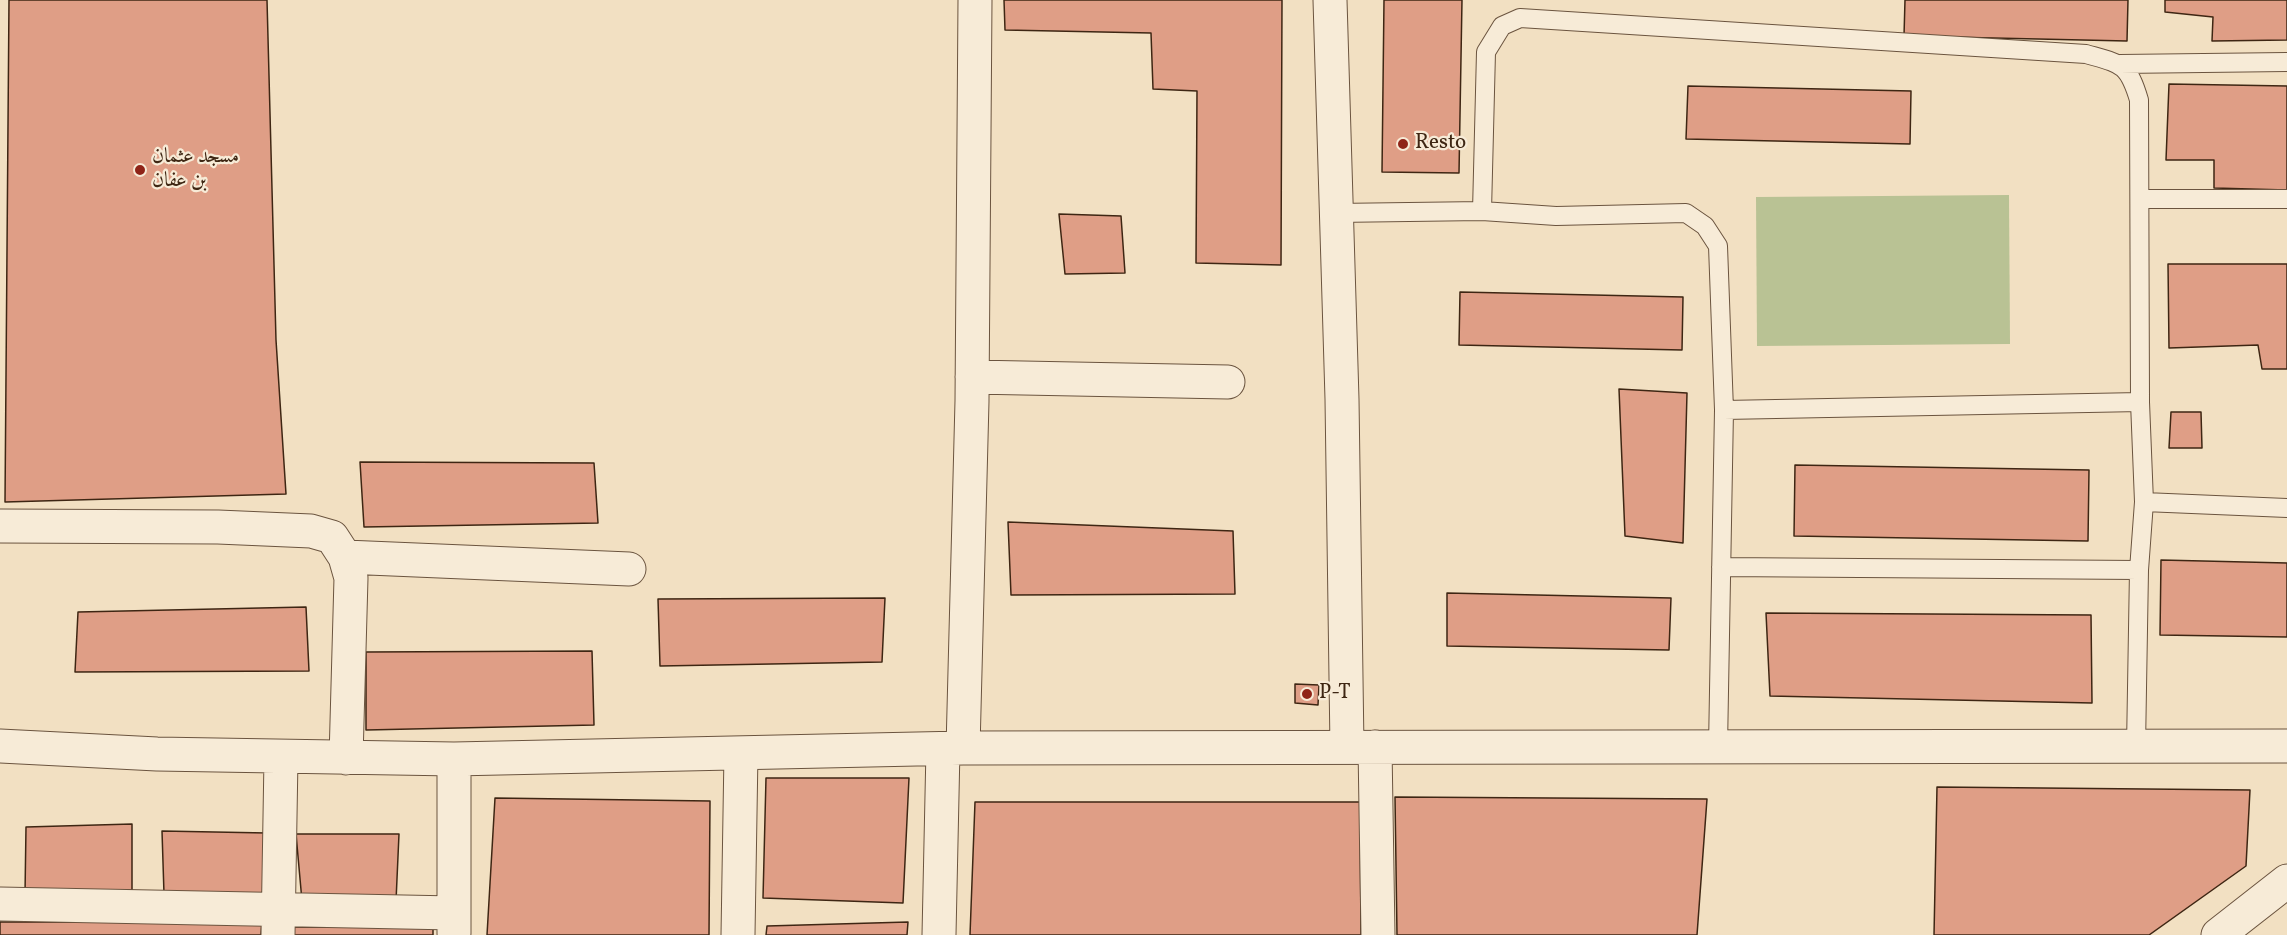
<!DOCTYPE html>
<html>
<head>
<meta charset="utf-8">
<style>
	body { margin:0 }
	canvas { display:block; background:#f2e0c2 }
</style>
</head>
<body>
<canvas width="2287" height="935"></canvas>
<script>
const ctx = document.querySelector('canvas').getContext('2d');
ctx.lineJoin = 'round';
function fillPath(path, color) {
  ctx.fillStyle = color;
  ctx.fill(path, 'evenodd');
}
function strokePath(path, color, width, dash) {
  ctx.strokeStyle = color;
  ctx.lineWidth = width;
  ctx.lineCap = dash ? 'butt' : 'round';
  ctx.setLineDash(dash || []);
  ctx.stroke(path);
}
function write(font, color, halo, rows, align = 'center') {
  ctx.font = font + ' Vollkorn,Amiri,serif';
  ctx.lineWidth = 4.5;
  ctx.setLineDash([]);
  ctx.textBaseline = 'middle';
  ctx.strokeStyle = halo;
  ctx.fillStyle = color;
  for (const [text, x, y, turn = 0] of rows) {
    ctx.save();
    ctx.translate(x, y);
    ctx.rotate((+turn || 0) * Math.PI / 180);
    ctx.textAlign = isNaN(turn) ? turn : align;
    if (halo) ctx.strokeText(text, 0, 0);
    ctx.fillText(text, 0, 0);
    ctx.restore();
  }
}
fillPath(new Path2D(`
	M2009,195l1,149 -253,2 -1,-149z`), '#b9c294');
const building = new Path2D(`
	M9,0h258l9,340 10,154 -281,8z
	M1004,0h278l-1,265 -85,-2 1,-172 -44,-2 -2,-56 -146,-3z
	M1384,0h78l-3,173 -77,-1z
	M1905,0h223l-1,41 -223,-5z
	M2165,0h122v40l-75,1 1,-24 -48,-5z
	M2169,84l118,2v104l-73,-2v-28h-48z
	M1688,86l223,5 -1,53 -224,-5z
	M1059,214l62,2 4,57 -60,1z
	M2168,264h119v105h-25l-4,-24 -89,3z
	M1460,292l223,5 -1,53 -223,-5z
	M1619,389l68,4 -4,150 -58,-7z
	M2171,412h30l1,36h-33z
	M360,462l234,1 4,60 -234,4z
	M1795,465l294,5 -1,71 -294,-5z
	M1008,522l225,9 2,63 -224,1z
	M2161,560l126,3v74l-127,-2z
	M1447,593l224,5 -2,52 -222,-4z
	M885,598l-3,64 -222,4 -2,-67z
	M306,607l3,64 -234,1 3,-60z
	M1766,613l325,2 1,88 -322,-7z
	M592,651l2,74 -228,5v-78z
	M1295,684l24,1 -1,20 -23,-2z
	M766,778h143l-6,125 -140,-5z
	M1937,787l313,3 -4,76 -97,69h-215z
	M1395,797l312,2 -10,136h-300z
	M495,798l215,3 -1,134h-222z
	M975,802h385l1,133h-391z
	M132,824v66l-107,4 1,-67z
	M162,831l105,2 -3,63 -100,-2z
	M296,834h103l-3,67h-94z
	M0,922h262l-1,13h-261z
	M908,922l-1,13h-141l1,-9z
	M293,927h140v8h-140z`);
fillPath(building, '#df9e86');
strokePath(building, '#3e2613', 1.5);
const service = new Path2D(`
	M2120,64l167,-2
	M2140,199h147
	M1482,211l4,-159 16,-26 18,-8 566,36c35,10 42,9 53,46l1,302 4,100 -5,68 -3,177
	M1335,213l147,-2 74,5 130,-3 19,13 13,20 6,164 -6,337
	M1724,410l416,-8
	M2144,502l143,6
	M1721,567l418,3`);
const minor = new Path2D(`
	M1330,0l12,399 5,348
	M972,377l256,5
	M0,526l218,1 93,4 21,6 13,20 6,21 -5,180
	M345,557l284,12
	M0,746l157,8 297,5 509,-11 1324,-2
	M1375,747l3,188
	M963,748l9,-347 3,-401
	M0,904l454,9
	M454,933v-174
	M278,935l3,-177
	M738,935l3,-182
	M939,935l4,-186
	M2218,935l69,-54`);
strokePath(service, '#6b543f', 20);
strokePath(minor, '#6b543f', 35);
strokePath(service, '#f7ebd7', 18);
strokePath(minor, '#f7ebd7', 33);
for (const [x, y, r, color] of [
	[1403,144,6,"#8f2418"],
	[140,170,6,"#8f2418"],
	[1307,694,6,"#8f2418"]
]) {
  const dot = new Path2D();
  dot.arc(x, y, r, 0, 2 * Math.PI);
  ctx.fillStyle = color;
  ctx.fill(dot);
  strokePath(dot, '#f7ebd7', 2);
}
write('21px', '#3e2613', '#f7ebd7', [
	["Resto",1415,144],
	["مسجد عثمان",152,158],
	["بن عفان",152,182],
	["P-T",1319,694]
], 'left');
</script>
</body>
</html>
